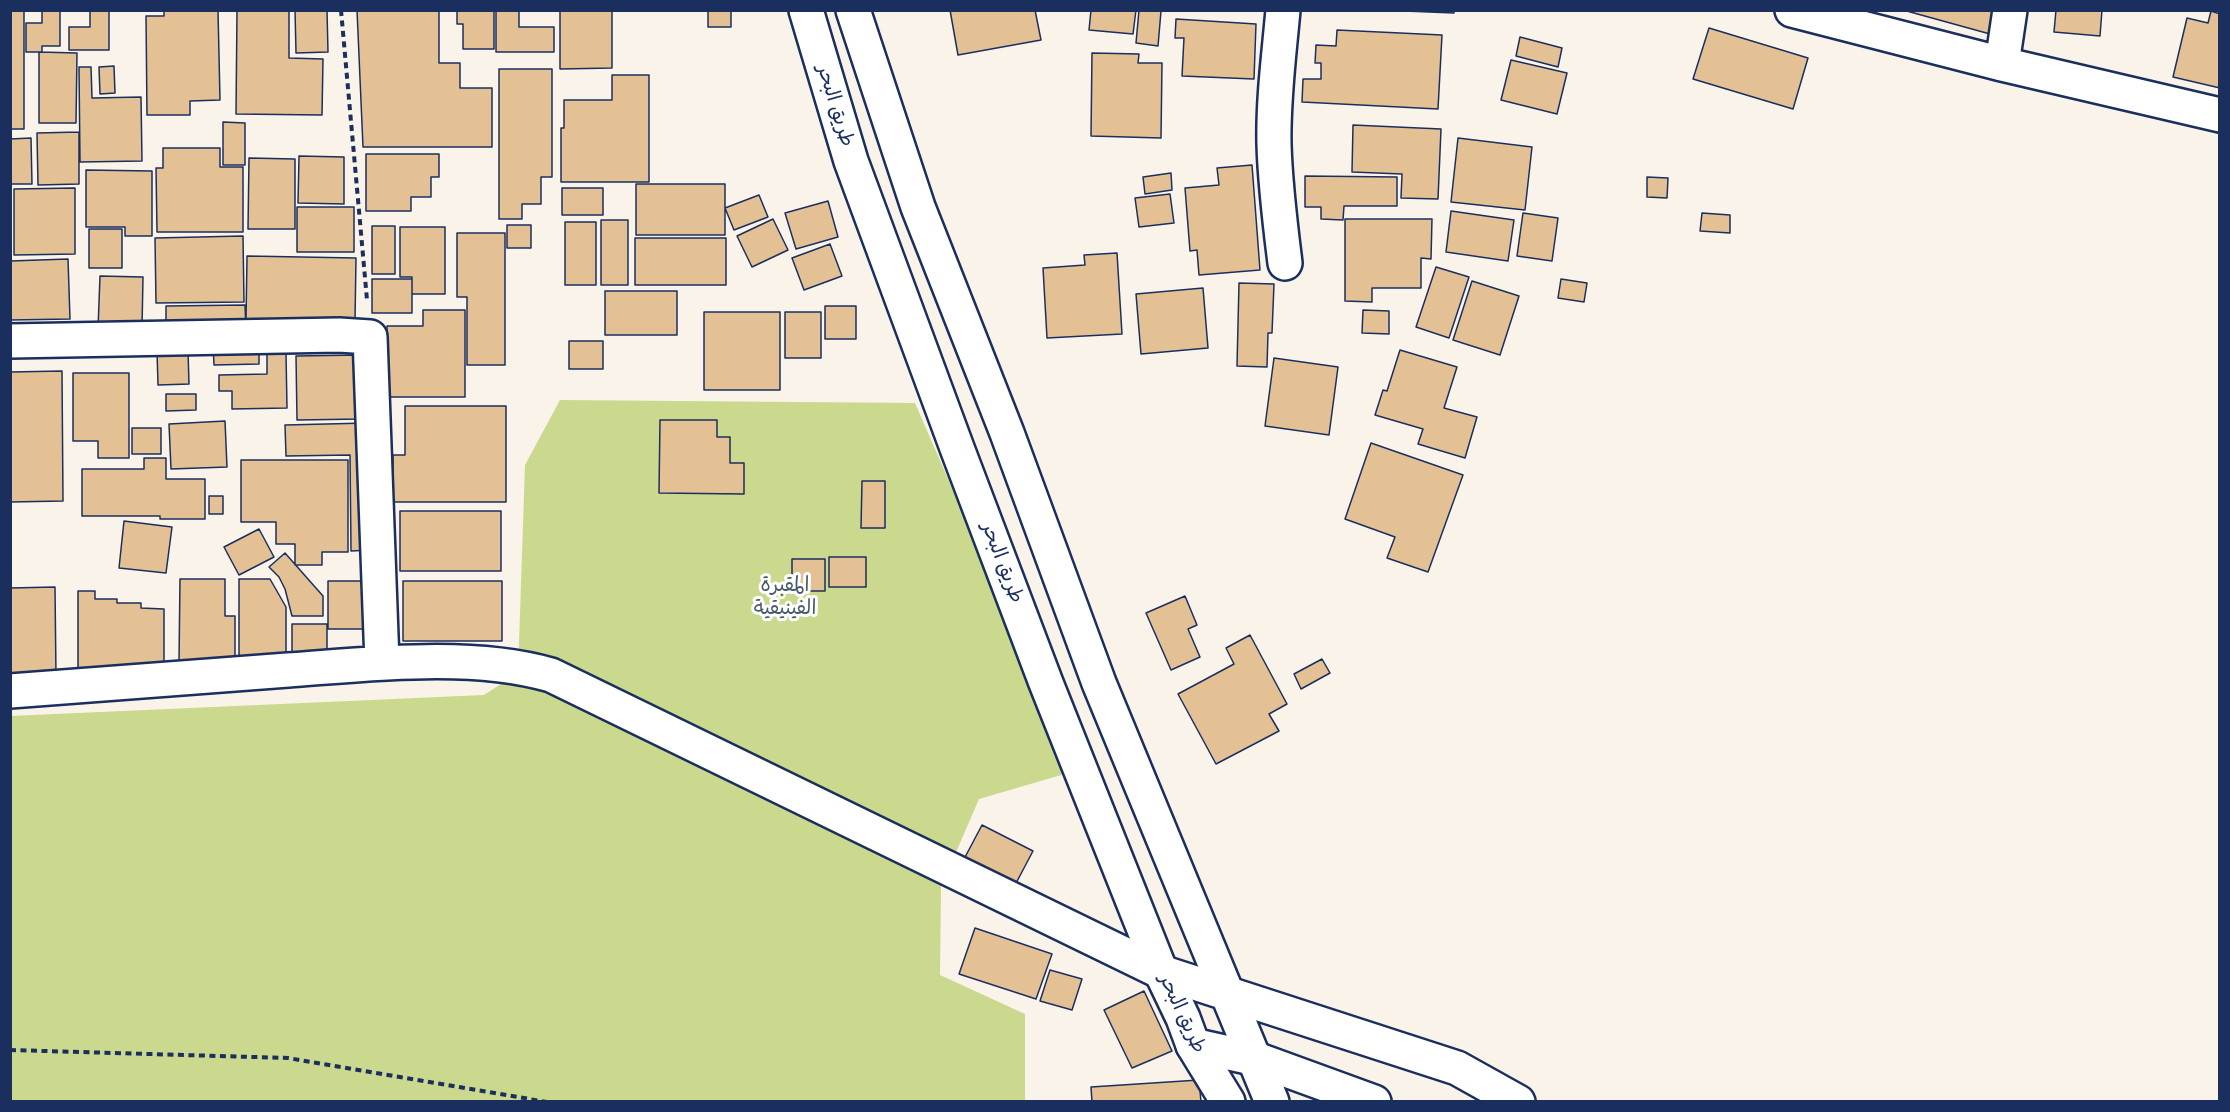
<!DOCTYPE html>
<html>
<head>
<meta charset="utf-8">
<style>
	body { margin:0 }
	#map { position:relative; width:2230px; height:1112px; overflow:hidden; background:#f9f3ea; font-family:Mynerve,sans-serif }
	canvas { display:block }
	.frame { position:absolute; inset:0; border:12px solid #1b2f5e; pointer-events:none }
</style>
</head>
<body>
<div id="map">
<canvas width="2230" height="1112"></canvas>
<div class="frame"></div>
</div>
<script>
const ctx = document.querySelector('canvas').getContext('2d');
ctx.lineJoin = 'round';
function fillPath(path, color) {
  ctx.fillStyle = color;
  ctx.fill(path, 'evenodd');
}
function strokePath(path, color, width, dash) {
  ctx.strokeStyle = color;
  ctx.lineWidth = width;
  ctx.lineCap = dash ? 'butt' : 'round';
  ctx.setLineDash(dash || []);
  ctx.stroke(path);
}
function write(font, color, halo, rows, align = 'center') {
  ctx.font = font + ' Mynerve,"Playpen Sans Arabic",sans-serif';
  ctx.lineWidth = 6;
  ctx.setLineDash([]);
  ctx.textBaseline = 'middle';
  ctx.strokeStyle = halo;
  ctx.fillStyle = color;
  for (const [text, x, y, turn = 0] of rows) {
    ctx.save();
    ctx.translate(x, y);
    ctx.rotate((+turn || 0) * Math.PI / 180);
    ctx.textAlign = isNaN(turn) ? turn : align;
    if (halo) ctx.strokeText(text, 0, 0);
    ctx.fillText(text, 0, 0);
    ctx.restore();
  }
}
fillPath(new Path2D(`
	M560,400l355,3 160,368 -96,28 -38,88 -1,88 85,39v87h-1014l-1,-385 474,-21 34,-22 7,-208z`), '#cad98d');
const building = new Path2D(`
	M10,10h14v119h-14z
	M90,10h19v40h-40v-23h21z
	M164,10h54l2,90 -30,1v14h-43l-1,-99h18z
	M237,10h52v48l34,1 -1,56 -86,-1z
	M295,10h32l1,42 -32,1z
	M357,10h82v53h21v25h32v59h-129z
	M457,10h37v39h-31v-25h-6z
	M496,10h23v17h35v25h-58z
	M560,10h52v58l-52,1z
	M708,10h23v17h-23z
	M950,10h85l6,30 -83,15z
	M1091,10h45l-3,24 -44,-4z
	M1139,10l22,1 -3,35 -22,-3z
	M1379,10h75v3z
	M1903,10h93l-6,24z
	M2056,10h46l-2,26 -46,-4z
	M42,11h18v35h-18v6h-16v-29h16z
	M2211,11l9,3v74l-47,-11 14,-59 21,5z
	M1176,19l80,5 -2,55 -72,-3 2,-38h-9z
	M1709,28l99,30 -15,51 -100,-30z
	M1337,30l105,5 -4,74 -136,-7 1,-23h18v-16h-6l1,-18 20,1z
	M1520,37l42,11 -4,19 -42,-11z
	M39,52l38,1 -1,70h-37z
	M1092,53l47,1 -1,9h24l-1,75 -70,-2z
	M1511,60l56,13 -10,41 -56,-14z
	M114,66l1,27 -15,1 -1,-27z
	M79,67h12l1,31 49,-1 1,64 -62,1z
	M499,69h53v108h-11v27h-19v15h-23z
	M612,75h37v107h-88v-54h3v-28h48z
	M223,122l22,1v42h-22z
	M1353,125l88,4 -3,70 -37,-1 1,-24 -50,-2z
	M79,132v52l-41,1 -1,-52z
	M31,138l1,46h-22v-45z
	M1458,138l74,9 -7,63 -74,-8z
	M163,148h57v19h23v65h-86l-1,-64h7z
	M366,154h73v23h-8v20h-20v14h-45z
	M299,156l45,1v47l-46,-1z
	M249,158l46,1v70h-47z
	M1252,165l8,105 -61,5 -2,-25 -7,1 -5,-63 34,-3 -2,-17z
	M86,170l66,1v65h-27v-9h-39z
	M1171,173l1,17 -27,4 -2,-17z
	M1305,176l92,1v29h-53l-1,14 -22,-1v-12h-16z
	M1647,177l21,1 -1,20 -20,-1z
	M636,184h89v51h-89z
	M75,188v66l-61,1v-66z
	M562,188h41v27h-41z
	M1170,194l4,29 -35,4 -4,-29z
	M759,195l9,22 -34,13 -9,-22z
	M828,201l10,36 -42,12 -11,-36z
	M297,207h57v45h-57z
	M1451,211l63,9 -6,41 -62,-9z
	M1523,213l35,5 -6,43 -35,-5z
	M1702,213l28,2v18l-30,-2z
	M773,219l15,31 -36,17 -15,-31z
	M1345,219h87l-1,40 -10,-1v30h-49v14l-27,-1z
	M601,220h27v65h-27z
	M565,222h31v63h-31z
	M507,225h24v23h-24z
	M372,226h23v48h-23z
	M400,227h45v67h-33v-17h-12z
	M89,229h33v39h-33z
	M457,233h48v132h-38v-68h-10z
	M243,236l1,66 -88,1 -1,-65z
	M635,238h91v47h-91z
	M830,244l12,32 -38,14 -12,-32z
	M1117,253l5,81 -75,4 -4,-70 42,-3 -1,-10z
	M247,256l109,2 -1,63h-109z
	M68,259l2,60 -60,1v-59z
	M1436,267l33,10 -20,61 -33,-11z
	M100,276l43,1 -1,52h-44z
	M372,279h40v34h-40z
	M1561,279l26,4 -3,19 -26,-4z
	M1472,281l47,15 -19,59 -47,-15z
	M1239,283l35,1 -2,49h-4l-1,34 -30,-1z
	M1203,288l5,60 -67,6 -5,-60z
	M605,291h72v44h-72z
	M245,305l1,26 -80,1v-26z
	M825,306h31v33h-31z
	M423,310h42v87h-78v-71h36z
	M1363,310l26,1v23l-27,-1z
	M704,312h76v78h-76z
	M785,312h36v46h-36z
	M569,341h34v28h-34z
	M259,344v20l-45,1 -1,-20z
	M188,350l1,34 -31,1 -1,-34z
	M1400,350l57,17 -13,41 33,9 -12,41 -47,-14 5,-15 -48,-14 8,-25 4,1z
	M267,353h19l1,55 -55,1v-18h-13v-16l48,-1z
	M360,355l1,64 -64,1 -1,-64z
	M1274,358l64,9 -9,68 -64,-9z
	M62,371l1,130 -53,1v-130z
	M73,373h56v85h-31v-17h-25z
	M166,394h30v16l-30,1z
	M405,406h101v96h-113v-47h12z
	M660,420h57v17h13v26h14v31l-85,-1z
	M225,421l2,46 -56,2 -2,-45z
	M368,423l2,127 -19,1 -1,-96 -64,1 -1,-31z
	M132,428h29v26h-29z
	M1371,443l92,32 -35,97 -41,-14 8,-21 -50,-18z
	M144,458h22v21h39v40h-45v-3h-78v-47h62z
	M241,460h107v92h-26v13h-27v-21h-19v-22h-35z
	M862,481h23v47h-24z
	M209,496h14v18h-14z
	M400,511h101v60h-101z
	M124,521l48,6 -6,46 -47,-5z
	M259,529l15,28 -35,18 -15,-28z
	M285,553l38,43v20h-31l-7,-27 -6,-12 -10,-10z
	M829,557h37v30h-37z
	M792,559h33v32h-33z
	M180,579h45v37h10v46h-56z
	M239,579h31l16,28v55h-47z
	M328,581h48v48h-48z
	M403,581h99v60h-99z
	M55,587l1,90 -46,1v-90z
	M78,591h17v8h22v4h24v5l23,1v62h-86z
	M1185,596l12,29 -9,4 12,28 -29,13 -25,-57z
	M292,624h35v42h-35z
	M1250,635l37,69 -18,10 10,17 -63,33 -38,-70 56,-30 -8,-16z
	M1322,659l8,14 -29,16 -7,-15z
	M982,825l51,26 -19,36 -51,-26z
	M975,928l77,26 -16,45 -77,-25z
	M1050,970l32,9 -10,31 -32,-9z
	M1144,991l28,60 -40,17 -28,-58z
	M1199,1080l2,22h-109l-1,-15z`);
fillPath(building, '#e3c195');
strokePath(building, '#1b2f5e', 1.5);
const minor = new Path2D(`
	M1283,10c-4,45 -10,89 -9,134 1,40 6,79 11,119
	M1792,10l210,54 218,51
	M2002,64l8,-54
	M10,341l329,-6 31,2 12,326
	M10,691c93,-7 186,-14 278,-21 83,-6 183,-18 263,5l610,297`);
const primary = new Path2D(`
	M1161,972l296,96 61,34
	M1193,1045l63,14 118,43`);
const trunk = new Path2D(`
	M806,10l45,151 106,287 89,235 115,289 22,46 10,27 35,57
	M853,10l65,197 89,226 92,250 173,419`);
strokePath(minor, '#1b2f5e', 38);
strokePath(primary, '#1b2f5e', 38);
strokePath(trunk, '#1b2f5e', 38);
strokePath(new Path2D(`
	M341,10l26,290
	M10,1050l278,8 259,44`), '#1b2f5e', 4, [6, 4.5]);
strokePath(minor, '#fff', 33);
strokePath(primary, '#fff', 33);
strokePath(trunk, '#fff', 33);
write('20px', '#1b2f5e', '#fff', [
	["طريق البحر",834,106,73],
	["طريق البحر",1001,563,69],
	["طريق البحر",1181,1014,65]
]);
write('20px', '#475a6a', '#fff', [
	["المقبرة",785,587],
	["الفينيقية",785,610]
]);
</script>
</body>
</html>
